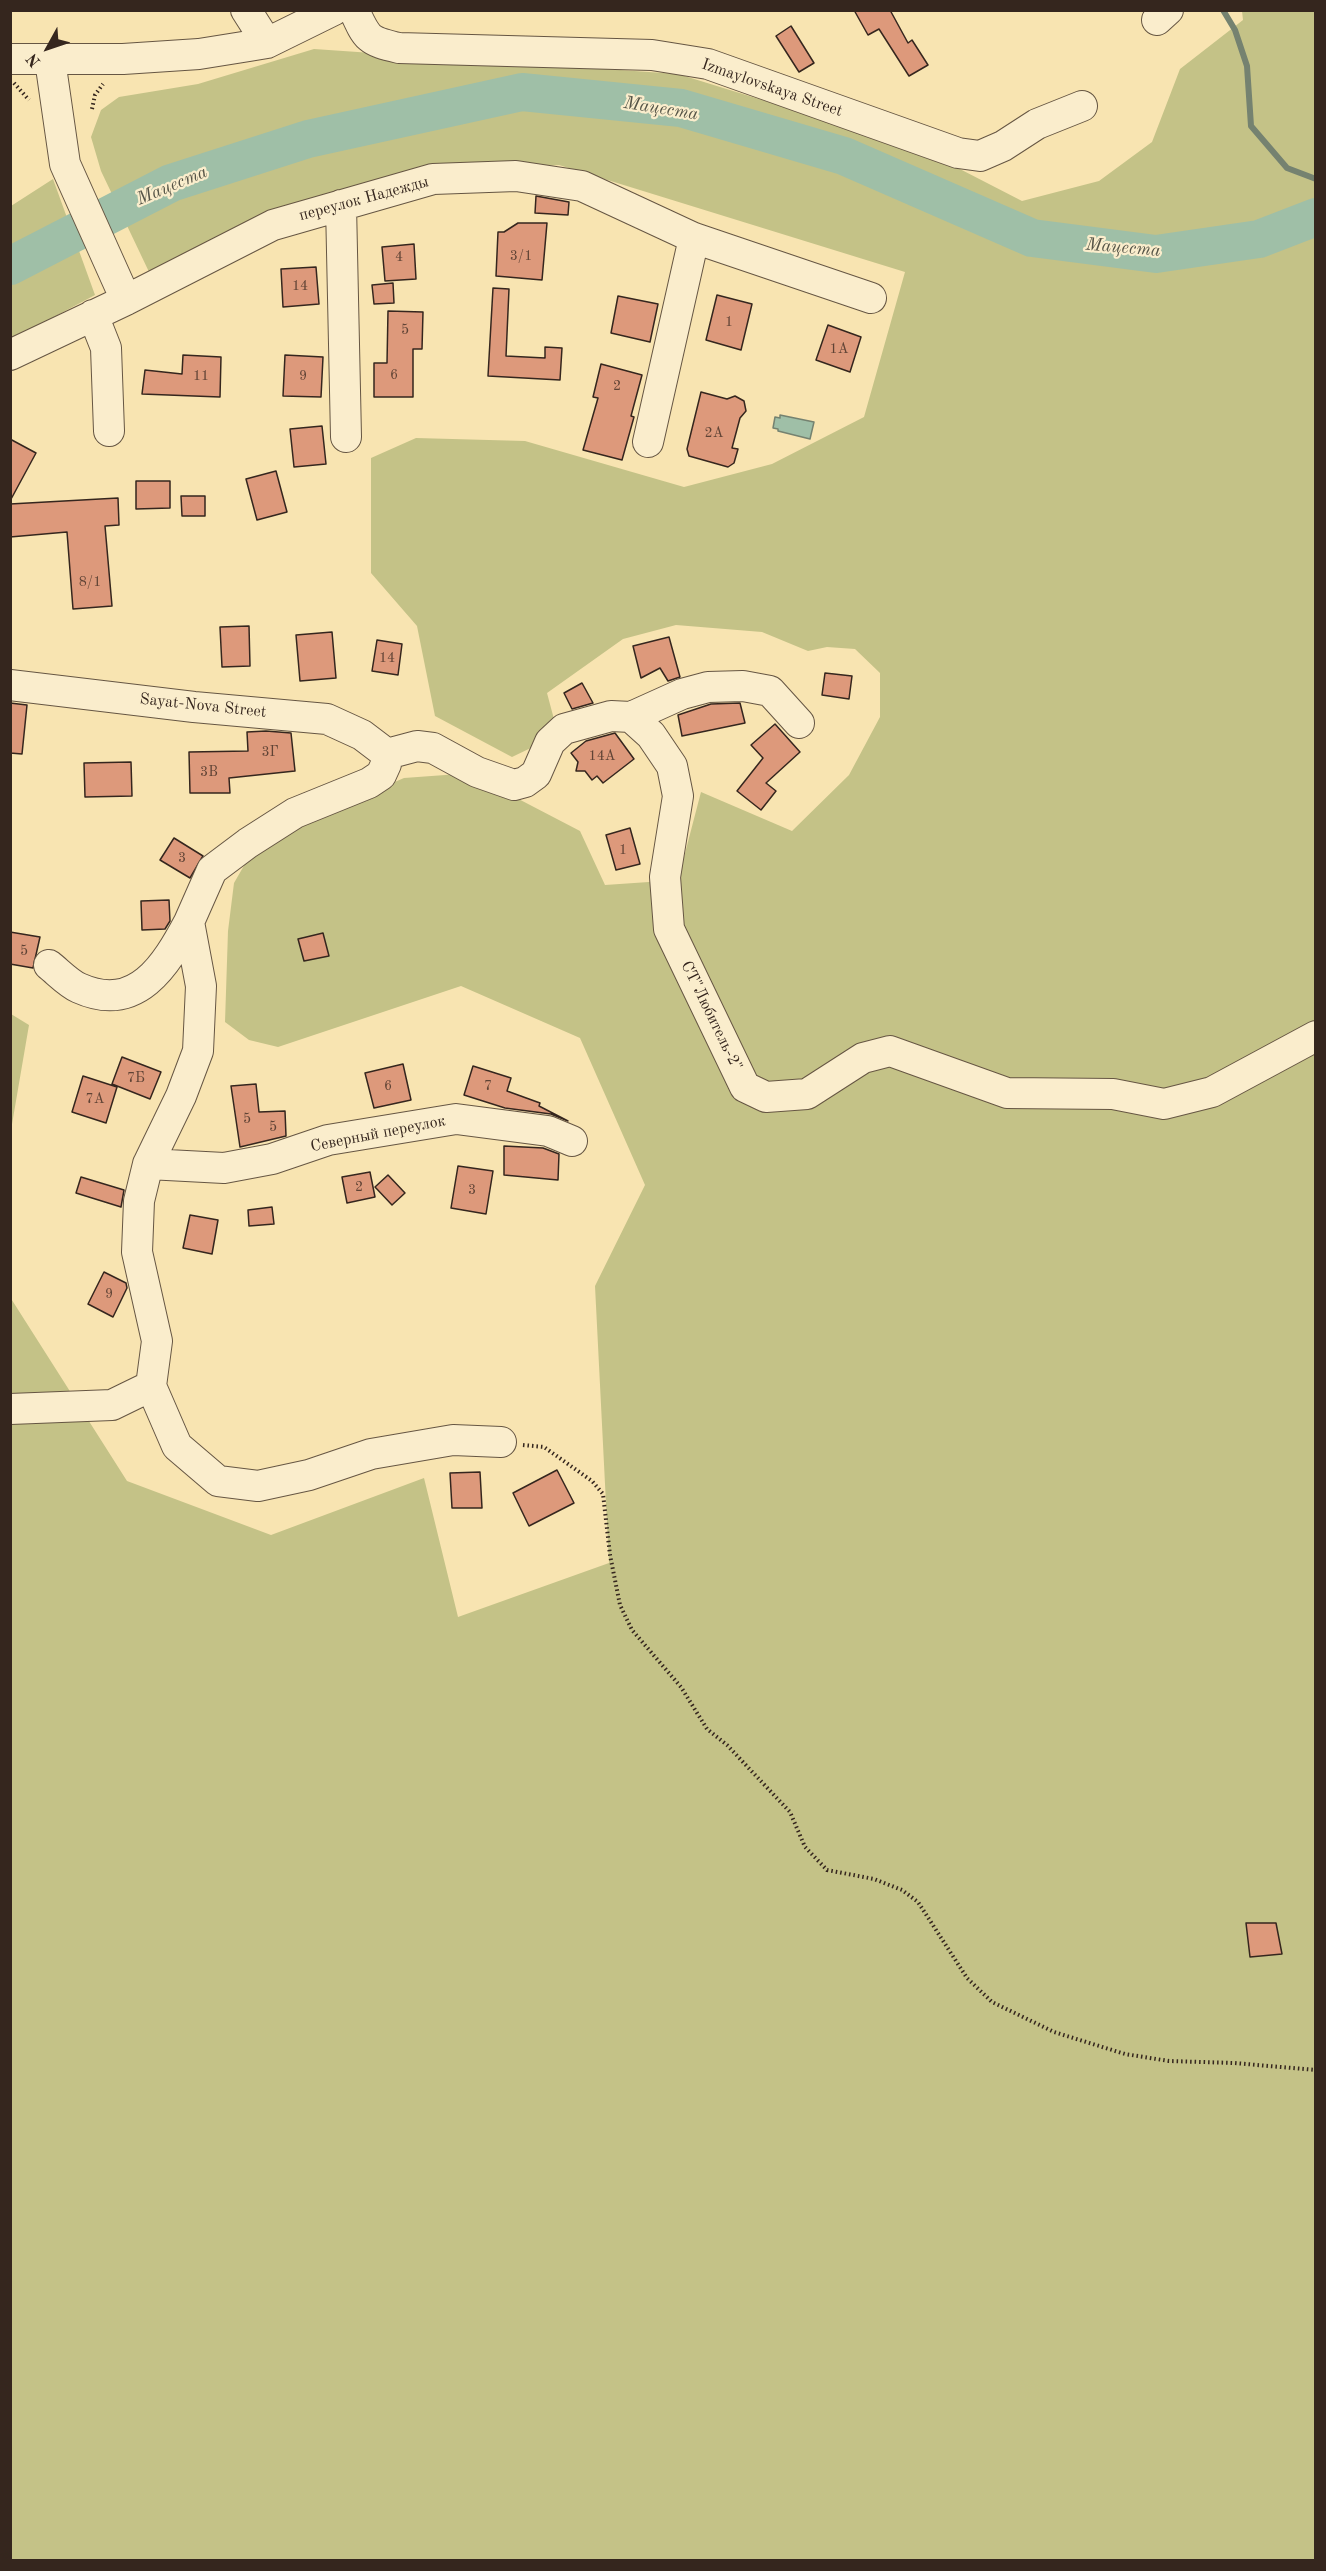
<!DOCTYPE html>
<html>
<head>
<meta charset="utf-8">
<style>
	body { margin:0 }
	#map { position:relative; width:1326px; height:2571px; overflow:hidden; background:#f8e4b1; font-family:"Old Standard TT",serif }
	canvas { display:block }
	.frame { position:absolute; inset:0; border:12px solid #35261e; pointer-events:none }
	.north { position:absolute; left:18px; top:18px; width:60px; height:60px; -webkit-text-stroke:4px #faedcc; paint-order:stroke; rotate:230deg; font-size:16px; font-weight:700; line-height:24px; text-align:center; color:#35261e }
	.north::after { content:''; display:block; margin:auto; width:21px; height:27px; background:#35261e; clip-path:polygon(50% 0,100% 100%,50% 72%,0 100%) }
</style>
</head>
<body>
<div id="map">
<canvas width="1326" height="2571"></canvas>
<div class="frame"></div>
<div class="north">N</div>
</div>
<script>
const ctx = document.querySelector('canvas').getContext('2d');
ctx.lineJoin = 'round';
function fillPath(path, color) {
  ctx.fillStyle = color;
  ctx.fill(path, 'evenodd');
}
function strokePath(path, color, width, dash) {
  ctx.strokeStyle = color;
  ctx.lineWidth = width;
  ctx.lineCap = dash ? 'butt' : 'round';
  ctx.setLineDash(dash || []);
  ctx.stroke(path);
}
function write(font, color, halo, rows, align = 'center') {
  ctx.font = font + ' "Old Standard TT",serif';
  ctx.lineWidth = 4.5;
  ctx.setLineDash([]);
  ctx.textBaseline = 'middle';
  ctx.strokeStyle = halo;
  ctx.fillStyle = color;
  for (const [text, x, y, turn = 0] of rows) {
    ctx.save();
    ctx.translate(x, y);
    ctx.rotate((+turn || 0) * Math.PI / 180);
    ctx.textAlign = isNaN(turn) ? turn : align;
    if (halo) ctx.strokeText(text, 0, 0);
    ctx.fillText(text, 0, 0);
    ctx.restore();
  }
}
fillPath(new Path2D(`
	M1242,11h73v2549h-1304l-1,-1263 117,184 144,54 153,-57 34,139 151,-54 -14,-277 50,-101 -65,-147 -119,-52 -183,61 -29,-7 -24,-18 3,-91 6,-48 19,-33 51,-29 100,-43 55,-4 48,19 73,38 25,54 73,-5 23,-88 91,39 57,-56 31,-58v-44l-25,-24 -28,-2 -19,4 -46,-19 -86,-7 -53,14 -76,54 8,30 -18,22 -25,12 -77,-41 -18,-90 -46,-53v-115l45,-20 109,3 159,46 88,-23 92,-47 41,-145 -346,-107 -141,8 -268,101 -49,-103 -10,-34 10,-27 18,-13 79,-13 116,-35 364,25 243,75 101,52 77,-20 53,-39 28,-73 63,-49z
	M53,179l42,116 -84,45v-134z
	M11,1014l18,11 -18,105z`), '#c4c287');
const water = new Path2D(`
	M780,415l34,7 -4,17 -32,-8v-2l-5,-1 2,-11 5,1z`);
fillPath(water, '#9fbfa7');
strokePath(water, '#758270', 1.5);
strokePath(new Path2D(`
	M1223,10l12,20 12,36 4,60 36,42 29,11`), '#758270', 6);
strokePath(new Path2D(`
	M10,266l161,-83 137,-44 214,-47 159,16 163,48 188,82 124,16 103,-15 57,-22`), '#9fbfa7', 38);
const building = new Path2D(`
	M854,10h36l18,33 4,-3 16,25 -19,11 -30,-47 -11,6z
	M791,26l23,37 -15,9 -23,-36z
	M536,196l33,6 -1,13 -33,-2z
	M518,223h29l-5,57 -46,-4 2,-44h6z
	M414,244l2,35 -31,2 -3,-34z
	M316,267l3,37 -36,3 -2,-38z
	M393,283l1,20 -20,1 -2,-19z
	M493,288l16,1 -3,67 39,2v-11l17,1 -2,32 -72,-4z
	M717,295l35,9 -11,46 -35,-10z
	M618,296l40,8 -8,38 -39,-9z
	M388,311l35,1 -1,37h-9v48h-39v-34h13z
	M828,325l33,12 -11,35 -34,-12z
	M183,355l38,2 -1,40 -78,-3 3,-24 37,4z
	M285,355l38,2 -2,40 -38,-1z
	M601,364l41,11 -11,41 3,1 -12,43 -39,-10 15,-52 -5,-1z
	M701,392l26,7 8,-3 9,5 2,10 -6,7 -8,30 6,1 -4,14 -6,4 -39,-11 -2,-7z
	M322,426l4,38 -32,3 -4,-38z
	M10,439l26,14 -26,48z
	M276,471l11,41 -30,8 -11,-41z
	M136,481h34v27l-34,1z
	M181,496h24v20h-23z
	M118,498l1,27 -14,1 7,80 -39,3 -6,-77 -57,5v-33z
	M249,626l1,40 -28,1 -2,-40z
	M332,632l4,46 -36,3 -4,-46z
	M669,637l11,40 -12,4 -8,-13 -19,10 -8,-32z
	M377,640l25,4 -4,31 -26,-4z
	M825,673l27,3 -3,23 -27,-4z
	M582,683l11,20 -21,6 -8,-16z
	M10,703l17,2 -5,49 -12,-1z
	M740,703l5,20 -63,13 -4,-21 33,-11z
	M775,724l25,28 -34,31 10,8 -15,19 -24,-19 26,-33 -12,-13z
	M266,731l25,2 4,38 -66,7 1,15h-40l-1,-41 59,-1 -1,-19z
	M615,733l19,26 -31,24 -6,-7 -5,4 -7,-9h-9l2,-9 -7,-9 15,-12z
	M131,762l1,34 -47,1 -1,-34z
	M630,828l10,36 -24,6 -10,-35z
	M174,838l29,18 -13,22 -30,-18z
	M169,900l1,21 -5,8 -23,1 -1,-29z
	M10,932l30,5 -7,31 -23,-4z
	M323,933l6,23 -25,5 -6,-22z
	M122,1057l39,15 -11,27 -38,-15z
	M403,1064l8,36 -37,8 -9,-35z
	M473,1066l38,12 -4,13 33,12 -1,3 29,15 -17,-7 -46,-6 -41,-13z
	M83,1076l34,11 -11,36 -34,-11z
	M256,1084l3,28 26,-1 1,25 -46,11 -9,-61z
	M504,1146l39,2 16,6 -1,26 -54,-5z
	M458,1166l35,5 -7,43 -35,-6z
	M370,1172l5,25 -28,6 -5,-26z
	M388,1175l17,18 -13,12 -17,-18z
	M81,1177l43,13 -3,17 -45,-14z
	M272,1207l2,17 -25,2 -1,-16z
	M190,1215l28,5 -6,34 -29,-6z
	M104,1272l22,11 1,5 -14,29 -25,-13z
	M557,1470l17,33 -45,23 -16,-33z
	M480,1472l2,36h-30l-2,-35z
	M1246,1923h30l6,31 -32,3z`);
fillPath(building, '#dd997b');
strokePath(building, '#35261e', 1.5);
const minor = new Path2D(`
	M246,10l21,33
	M354,10c13,29 14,31 45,38l253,7 56,9 250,89 22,3 23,-10 34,-22 45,-18
	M1157,20l11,-10
	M10,59h113l76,-5 50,-8 18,-3 67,-33
	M50,60l15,104 61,136
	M341,205l5,232
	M93,315l13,33 3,83
	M10,355l116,-55 147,-75 160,-46 83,-3 66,10 112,52 177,60
	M648,442l46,-204
	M10,685l184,22 133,12 35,16 25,19 -1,10 -5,11 -12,8 -74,30 -47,30 -36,27 -23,52 12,64 -3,65 -17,45 -33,68 -9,37 -2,51 20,89 -6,45 -39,19 -102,4
	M631,717l20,18 21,31 6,30 -13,81 4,52 76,158 21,10 41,-3 56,-36 27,-7 117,42 106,1 51,10 48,-12 104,-56
	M387,754l30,-8 16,2 44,24 37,13 11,-3 11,-8 14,-32 14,-13 47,-13 20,1 51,-23 26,-7 35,-1 27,5 29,32
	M49,965c9,7 19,18 30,23 58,26 87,-23 110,-66
	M148,1164l76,4 48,-9 56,-19 128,-21 92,12 24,10
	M151,1386l26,60 41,35 40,5 51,-11 62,-21 82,-14 48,2`);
strokePath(minor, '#665643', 32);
strokePath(new Path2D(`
	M14,83l15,17
	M92,109l3,-14 8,-11
	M523,1445l21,2 48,34 11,13 7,61 10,50 12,25 49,57 26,42 20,16 63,67 15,35 22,23 47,9 28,11 16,12 49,76 25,24 62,30 71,22 44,7 65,2 82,7`), '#35261e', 4, [1.5, 3]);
strokePath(minor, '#faedcc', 30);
write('14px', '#5f4335', null, [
	["3/1",521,256],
	["4",399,257],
	["14",300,286],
	["1",729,322],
	["5",405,330],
	["1А",839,349],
	["6",394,375],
	["11",201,376],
	["9",303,376],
	["2",617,386],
	["2А",714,433],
	["8/1",90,582],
	["14",387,658],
	["3Г",270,752],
	["14А",602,756],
	["3В",209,772],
	["1",623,850],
	["3",182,858],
	["5",24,951],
	["7Б",136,1078],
	["6",388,1086],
	["7",488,1086],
	["7А",95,1099],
	["5",247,1119],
	["5",273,1127],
	["2",359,1187],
	["3",472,1190],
	["9",109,1294]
]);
write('16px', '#35261e', '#faedcc', [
	["Izmaylovskaya Street",772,88,19],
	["переулок Надежды",364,199,-15],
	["Sayat-Nova Street",203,706,6],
	["СТ\"Любитель-2\"",711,1016,64],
	["Северный переулок",378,1134,-11]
]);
write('italic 18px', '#555447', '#faedcc', [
	["Мацеста",661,109,9],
	["Мацеста",172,186,-23],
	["Мацеста",1123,248,5]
]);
</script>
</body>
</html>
